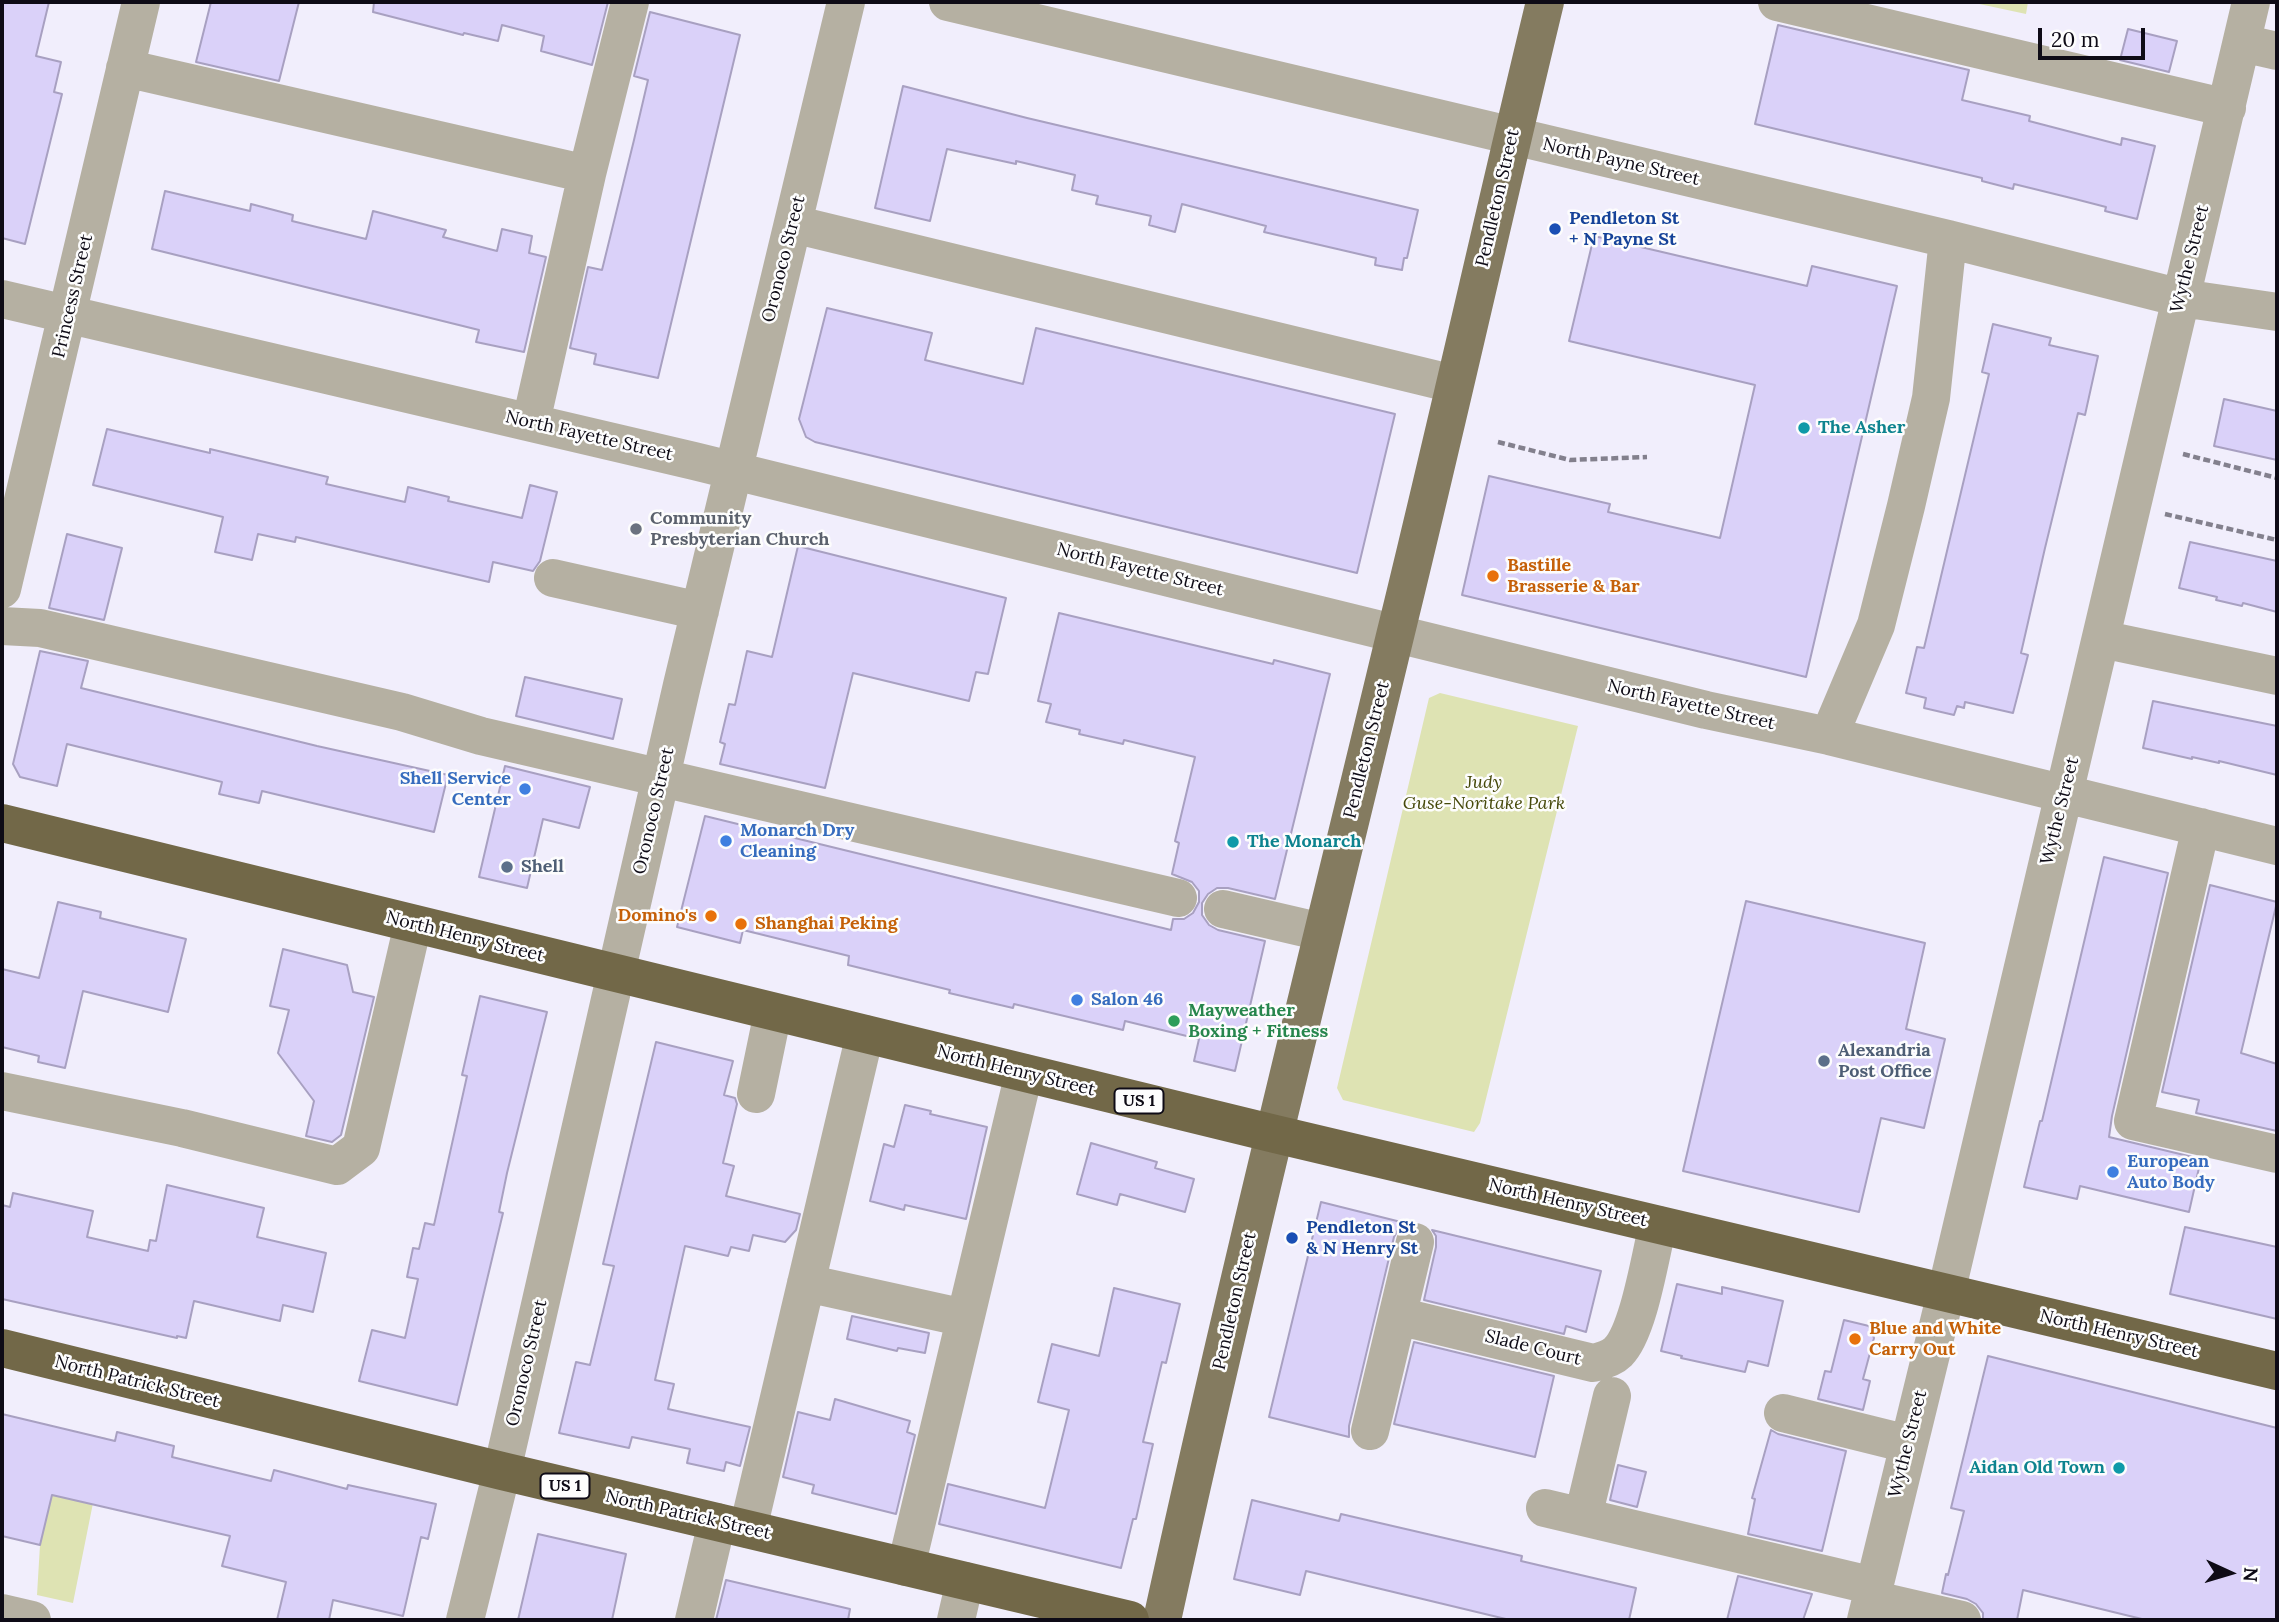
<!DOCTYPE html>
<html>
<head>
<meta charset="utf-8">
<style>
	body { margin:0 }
	#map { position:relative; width:2279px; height:1622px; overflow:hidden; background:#f1eefc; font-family:Lora,serif }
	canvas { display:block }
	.frame { position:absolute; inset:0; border:4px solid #0e0b16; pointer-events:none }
	.north { position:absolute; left:2195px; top:1538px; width:70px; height:70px; -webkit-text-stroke:5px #fdfdfd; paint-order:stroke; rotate:94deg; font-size:19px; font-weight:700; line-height:28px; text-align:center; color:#0e0b16 }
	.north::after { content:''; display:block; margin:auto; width:24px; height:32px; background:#0e0b16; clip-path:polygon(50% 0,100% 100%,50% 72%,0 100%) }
	.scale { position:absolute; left:2038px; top:28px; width:107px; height:32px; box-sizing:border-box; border:4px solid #0e0b16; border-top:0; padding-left:9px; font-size:21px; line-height:24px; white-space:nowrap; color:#0e0b16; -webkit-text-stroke:5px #fdfdfd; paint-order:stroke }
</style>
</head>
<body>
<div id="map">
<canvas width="2279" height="1622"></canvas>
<div class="frame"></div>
<div class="north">N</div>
<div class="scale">20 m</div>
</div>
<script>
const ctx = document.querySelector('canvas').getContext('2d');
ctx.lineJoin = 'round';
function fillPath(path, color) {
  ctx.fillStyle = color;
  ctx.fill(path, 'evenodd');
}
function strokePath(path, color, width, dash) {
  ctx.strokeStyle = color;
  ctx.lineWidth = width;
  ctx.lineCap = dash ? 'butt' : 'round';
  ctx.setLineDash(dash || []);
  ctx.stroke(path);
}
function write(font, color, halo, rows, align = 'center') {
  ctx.font = font + ' Lora,serif';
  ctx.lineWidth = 5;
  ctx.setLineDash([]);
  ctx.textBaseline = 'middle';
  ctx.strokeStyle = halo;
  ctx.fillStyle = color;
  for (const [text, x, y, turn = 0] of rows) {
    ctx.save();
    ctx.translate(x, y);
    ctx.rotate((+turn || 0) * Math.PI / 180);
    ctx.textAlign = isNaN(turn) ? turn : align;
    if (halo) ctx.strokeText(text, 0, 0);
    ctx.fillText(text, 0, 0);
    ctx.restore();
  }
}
fillPath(new Path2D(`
	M1970,2h58l-2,12z
	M1440,693l138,33 -98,397 -6,9 -131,-32 -6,-12 92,-390z
	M68,1430l38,8 -33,165 -36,-8 3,-50z`), '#dee3b3');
const building = new Path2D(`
	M2,2h47l-13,54 25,6 -7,30 8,2 -37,150 -23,-6z
	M211,2h88l-20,79 -83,-19z
	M374,2h234l-16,63 -51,-14 3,-15 -42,-11 -4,16 -34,-8 -1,2 -90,-23z
	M650,12l90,23 -82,343 -64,-14 2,-10 -26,-6 18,-81 14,3 32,-130 14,-60 -14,-4z
	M1778,25l191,45 -7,30 68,16 -1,5 92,24 1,-7 33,8 -18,73 -32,-8 1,-4 -31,-8 -61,-15 -1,5 -31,-8v-3l-227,-54z
	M2128,29l49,12 -8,31 -49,-12z
	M903,86l124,32 391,92 -11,48h-3l-2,12 -27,-5 1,-7 -112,-26 2,-6 -84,-22 -7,28 -26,-7 2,-9 -55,-12 2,-8 -26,-6 3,-15 -59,-14v3l-69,-15 -17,72 -55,-13z
	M165,191l85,20 1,-7 42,11 -1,6 74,18 7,-28 73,19 -3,7 54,14 5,-22 30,7 -3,17 17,4 -22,95 -48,-10 3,-12 -327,-81z
	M1594,236l213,50 5,-20 85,20 -91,391 -344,-82 27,-119 121,28 -2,8 112,26 35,-153 -186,-44z
	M827,308l105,25 -7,27 98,24 13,-56 359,86 -38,159 -542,-131 -9,-5 -7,-18z
	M1993,324l58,14 -2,7 49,11 -13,59 -7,-2 -33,135 -24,105 7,2 -15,58 -48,-11 -1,6 -7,-2 -3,9 -30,-7 2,-10 -20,-5 11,-46 7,1 65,-274 -7,-2z
	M2224,399l53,12v49l-63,-14z
	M107,429l103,24v-4l118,28 -2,7 79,18 3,-15 41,10 -1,4 74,17 8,-33 27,7 -17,69 -7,10 -40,-9 -4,20 -193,-45 -1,5 -37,-8 -6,26 -37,-8 8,-35 -130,-32z
	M67,534l55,14 -18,72 -55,-12z
	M2190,542l87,19v51l-34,-9 -1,3 -26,-6 1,-3 -38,-9z
	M798,546l208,52 -18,76 -12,-2 -7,29 -116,-28 -28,115 -105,-24 5,-20 -5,-2 9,-38 6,1 12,-54 25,6z
	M1059,613l214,51 1,-4 56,14 -55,225 -47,-11h-11l-9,6 -6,9v12l7,10 9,5 47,11 -30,130 -41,-10 5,-22 -74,-18 -2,9 -109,-26 -1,4 -64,-15 1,-3 -102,-25 1,-9 -106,-26 -3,13 -63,-16 28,-111 466,114 2,-11h11l9,-6 6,-11v-11l-7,-9 -20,-8 7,-31 -4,-2 20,-84 -71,-17 -1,4 -44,-10 1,-4 -34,-8 5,-18 -13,-3z
	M40,651l48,10 -7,27 236,58 131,29 -14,57 -172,-41 -3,12 -40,-9 3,-12 -155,-38 -10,42 -37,-9 -7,-13z
	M525,677l97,22 -9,40 -97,-23z
	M2153,701l124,25v49l-58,-14v2l-27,-6v2l-49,-11z
	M505,766l85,21 -11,41 -36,-9 -16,69 -48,-11z
	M2104,857l64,16 -56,243 -3,21 92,22 -12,53 -109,-26 -3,13 -53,-12 16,-66h2z
	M2210,885l67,17 -36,151 36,11v67l-81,-18 3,-13 -37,-8z
	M1746,901l179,42 -19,86 39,10 -21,89 -43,-10 -22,94 -176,-41z
	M58,902l43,10 -1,6 86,21 -18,73 -85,-21 -18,77 -27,-6 1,-6 -37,-9v-78l37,9z
	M283,949l64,16 6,27 21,5 -33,138 -9,7 -26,-6 8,-35 -36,-48 11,-43 -19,-4z
	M480,996l67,16 -40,161 -8,39 4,1 -46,192 -98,-24 13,-51 33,8 13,-59 -11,-2 6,-29 6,1 6,-26 9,2 33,-149 -5,-1z
	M656,1042l77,19 -9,34 11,3 2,6 -14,59 11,3 -8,30 74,18 -4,16 -11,12 -32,-7 -4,16 -18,-4 -3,9 -43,-10 -30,134 19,4 -6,25 82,18 -10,39 -14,-4 -2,9 -37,-8 3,-14 -58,-12 -3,11 -70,-15 17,-71 14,3 24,-99 -11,-2z
	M905,1105l26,6 -1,3 57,13 -21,92 -61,-14 -1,5 -34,-9 14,-57 10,3z
	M1091,1143l66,19 -2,6 39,11 -9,33 -65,-18 -3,11 -40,-11z
	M167,1185l97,23 -7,29 69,16 -13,59 -30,-7 -3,16 -86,-20 -8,37 -9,-2v2l-175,-39v-94l8,2 3,-14 80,18 -6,26 61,14 2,-11 6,1z
	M1321,1202l84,21 -6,5 -5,9 -45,189v11l-80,-20z
	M2185,1227l92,20v72l-107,-25z
	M1432,1230l169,41 -15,61 -20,-6 -2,8 -140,-34 12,-53v-11z
	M1677,1284l45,10v-7l61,14 -15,65 -20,-5 -3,11 -64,-14 1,-2 -21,-5z
	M1114,1288l66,16 -14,59 -4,-1 -19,80 10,2 -17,75h-3l-12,49 -182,-44 9,-40 97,24 24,-98 -31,-8 14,-58 47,12z
	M852,1316l77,17 -4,20 -27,-5 -1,3 -50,-12z
	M1844,1320l25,6 5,12 -11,41 7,2 -7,29 -45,-11 7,-28 6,1z
	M1414,1342l140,34 -19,81 -141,-33z
	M1988,1356l289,72v192h-131l-123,-30 -6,30h-34v-7l-7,-9 -9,-5 -25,-6 4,-19 2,1 16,-64 -13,-3z
	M835,1399l75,22 -3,11 8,3 -19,79 -84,-21 2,-8 -31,-8 15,-65 32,8z
	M2,1414l113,27 2,-9 57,14 -2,11 99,24 3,-11 73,19 1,-4 88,19 -8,35 -7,-2 -18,79 -70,-16 -4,20h-52l9,-38 -64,-16 8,-30 -178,-41 -12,50 -38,-9z
	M1771,1430l7,4 68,17 -24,100 -74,-17 7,-35 -3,-1z
	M1618,1465l28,7 -9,35 -27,-7z
	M1252,1500l87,21 2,-7 181,42 -1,5 115,27 -7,32h-119l-204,-49 -6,24 -66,-16z
	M538,1534l88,20 -14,66h-94z
	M1738,1576l74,18 -9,26h-76z
	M726,1580l124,29 -2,11h-132z`);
fillPath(building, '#dad1f9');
strokePath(building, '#a8a0c1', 2);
strokePath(new Path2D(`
	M1498,442l72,18 77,-3
	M2183,454l94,24
	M2165,514l112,26`), '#83808d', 4.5, [7, 3.5]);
strokePath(new Path2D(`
	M948,2l1000,237 233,59 96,14
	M1777,2l450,106
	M2242,43l35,8
	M125,68l462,106
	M793,224l661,160
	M2,299l692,162 1012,249 123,26 448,110
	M531,422l56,-248 43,-172
	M553,578l147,33
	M2,589l139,-587
	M2,626l38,2 362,84 79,24 697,162
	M2101,639l176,37
	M1829,736l47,-111 30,-119 25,-108 17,-159
	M2201,827l-68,294 144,33
	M1223,909l99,23
	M2,1091l180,37 155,38 24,-18 52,-224
	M756,1094l17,-82
	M806,1283l159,35
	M1398,1316l195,47c9,-2 19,-5 25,-11 21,-21 32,-96 40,-127
	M1783,1413l125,31
	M1370,1431l45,-189
	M1545,1508l329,78
	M1583,1517l29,-121
	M748,1529l117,-495
	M906,1567l118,-494
	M1871,1599l91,21
	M2,1613l30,7
	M465,1620l37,-149 180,-786 164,-683
	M694,1620l23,-98
	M956,1620l9,-39
	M1866,1620l80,-327 305,-1291`), '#b5b0a2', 38);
strokePath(new Path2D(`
	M1162,1620c72,-329 154,-656 233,-984 52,-211 99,-423 150,-634`), '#847b60', 38);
strokePath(new Path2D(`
	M2,823l1273,311 1002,237
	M2,1348l500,123 628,149`), '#726848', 38);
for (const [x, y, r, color] of [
	[1555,229,7,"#1a4fb4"],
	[1804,428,7,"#0f9aa8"],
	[636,529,7,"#6b7280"],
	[1493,576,7,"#e8710a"],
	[525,789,7,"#3f7fe0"],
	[726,841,7,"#3f7fe0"],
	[1233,842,7,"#0f9aa8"],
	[507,867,7,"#5c6f8a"],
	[711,916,7,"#e8710a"],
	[741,924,7,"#e8710a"],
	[1077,1000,7,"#3f7fe0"],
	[1174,1021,7,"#2e9e5b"],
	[1824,1061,7,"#5c6f8a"],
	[2113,1172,7,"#3f7fe0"],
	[1292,1238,7,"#1a4fb4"],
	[1855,1339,7,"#e8710a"],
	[2119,1468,7,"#0f9aa8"]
]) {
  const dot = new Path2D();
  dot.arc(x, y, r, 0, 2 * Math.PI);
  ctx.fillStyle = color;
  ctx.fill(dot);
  strokePath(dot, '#fdfdfd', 2.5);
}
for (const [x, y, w] of [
	[1139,1101,49],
	[565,1486,49]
]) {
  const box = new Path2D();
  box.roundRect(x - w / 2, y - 12.5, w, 25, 5);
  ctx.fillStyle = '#fdfdfd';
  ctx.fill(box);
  strokePath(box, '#0e0b16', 2);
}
write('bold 16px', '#0e0b16', null, [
	["US 1",1139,1101],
	["US 1",565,1486]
]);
write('18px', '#0e0b16', '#fdfdfd', [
	["North Payne Street",1621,162,13],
	["Pendleton Street",1498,198,-77],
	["Oronoco Street",784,259,-76],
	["Wythe Street",2190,259,-76],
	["Princess Street",73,296,-77],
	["North Fayette Street",589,436,13],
	["North Fayette Street",1140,570,14],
	["North Fayette Street",1691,705,13],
	["Pendleton Street",1367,750,-76],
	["Oronoco Street",654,811,-77],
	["Wythe Street",2060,811,-76],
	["North Henry Street",465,937,14],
	["North Henry Street",1016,1071,14],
	["North Henry Street",1568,1203,13],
	["Pendleton Street",1235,1301,-77],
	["North Henry Street",2119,1334,13],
	["Slade Court",1533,1348,14],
	["Oronoco Street",527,1363,-77],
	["North Patrick Street",137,1382,14],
	["Wythe Street",1908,1444,-76],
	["North Patrick Street",688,1515,13]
]);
write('bold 18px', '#164399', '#fdfdfd', [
	["Pendleton St",1569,219],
	["+ N Payne St",1569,240],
	["Pendleton St",1306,1228],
	["& N Henry St",1306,1249]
], 'left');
write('bold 18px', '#0d838f', '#fdfdfd', [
	["The Asher",1818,428],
	["The Monarch",1247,842],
	["Aidan Old Town",2105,1468,"right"]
], 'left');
write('bold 18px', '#5b616d', '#fdfdfd', [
	["Community",650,519],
	["Presbyterian Church",650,540]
], 'left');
write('bold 18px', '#c56008', '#fdfdfd', [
	["Bastille",1507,566],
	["Brasserie & Bar",1507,587],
	["Domino's",697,916,"right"],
	["Shanghai Peking",755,924],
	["Blue and White",1869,1329],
	["Carry Out",1869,1350]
], 'left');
write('bold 18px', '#366cbe', '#fdfdfd', [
	["Shell Service",511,779,"right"],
	["Center",511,800,"right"],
	["Monarch Dry",740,831],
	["Cleaning",740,852],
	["Salon 46",1091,1000],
	["European",2127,1162],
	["Auto Body",2127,1183]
], 'left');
write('italic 18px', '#46490a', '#fdfdfd', [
	["Judy",1484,783],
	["Guse-Noritake Park",1484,804]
]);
write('bold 18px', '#4e5e75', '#fdfdfd', [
	["Shell",521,867],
	["Alexandria",1838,1051],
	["Post Office",1838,1072]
], 'left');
write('bold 18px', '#27864d', '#fdfdfd', [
	["Mayweather",1188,1011],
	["Boxing + Fitness",1188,1032]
], 'left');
</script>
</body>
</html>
